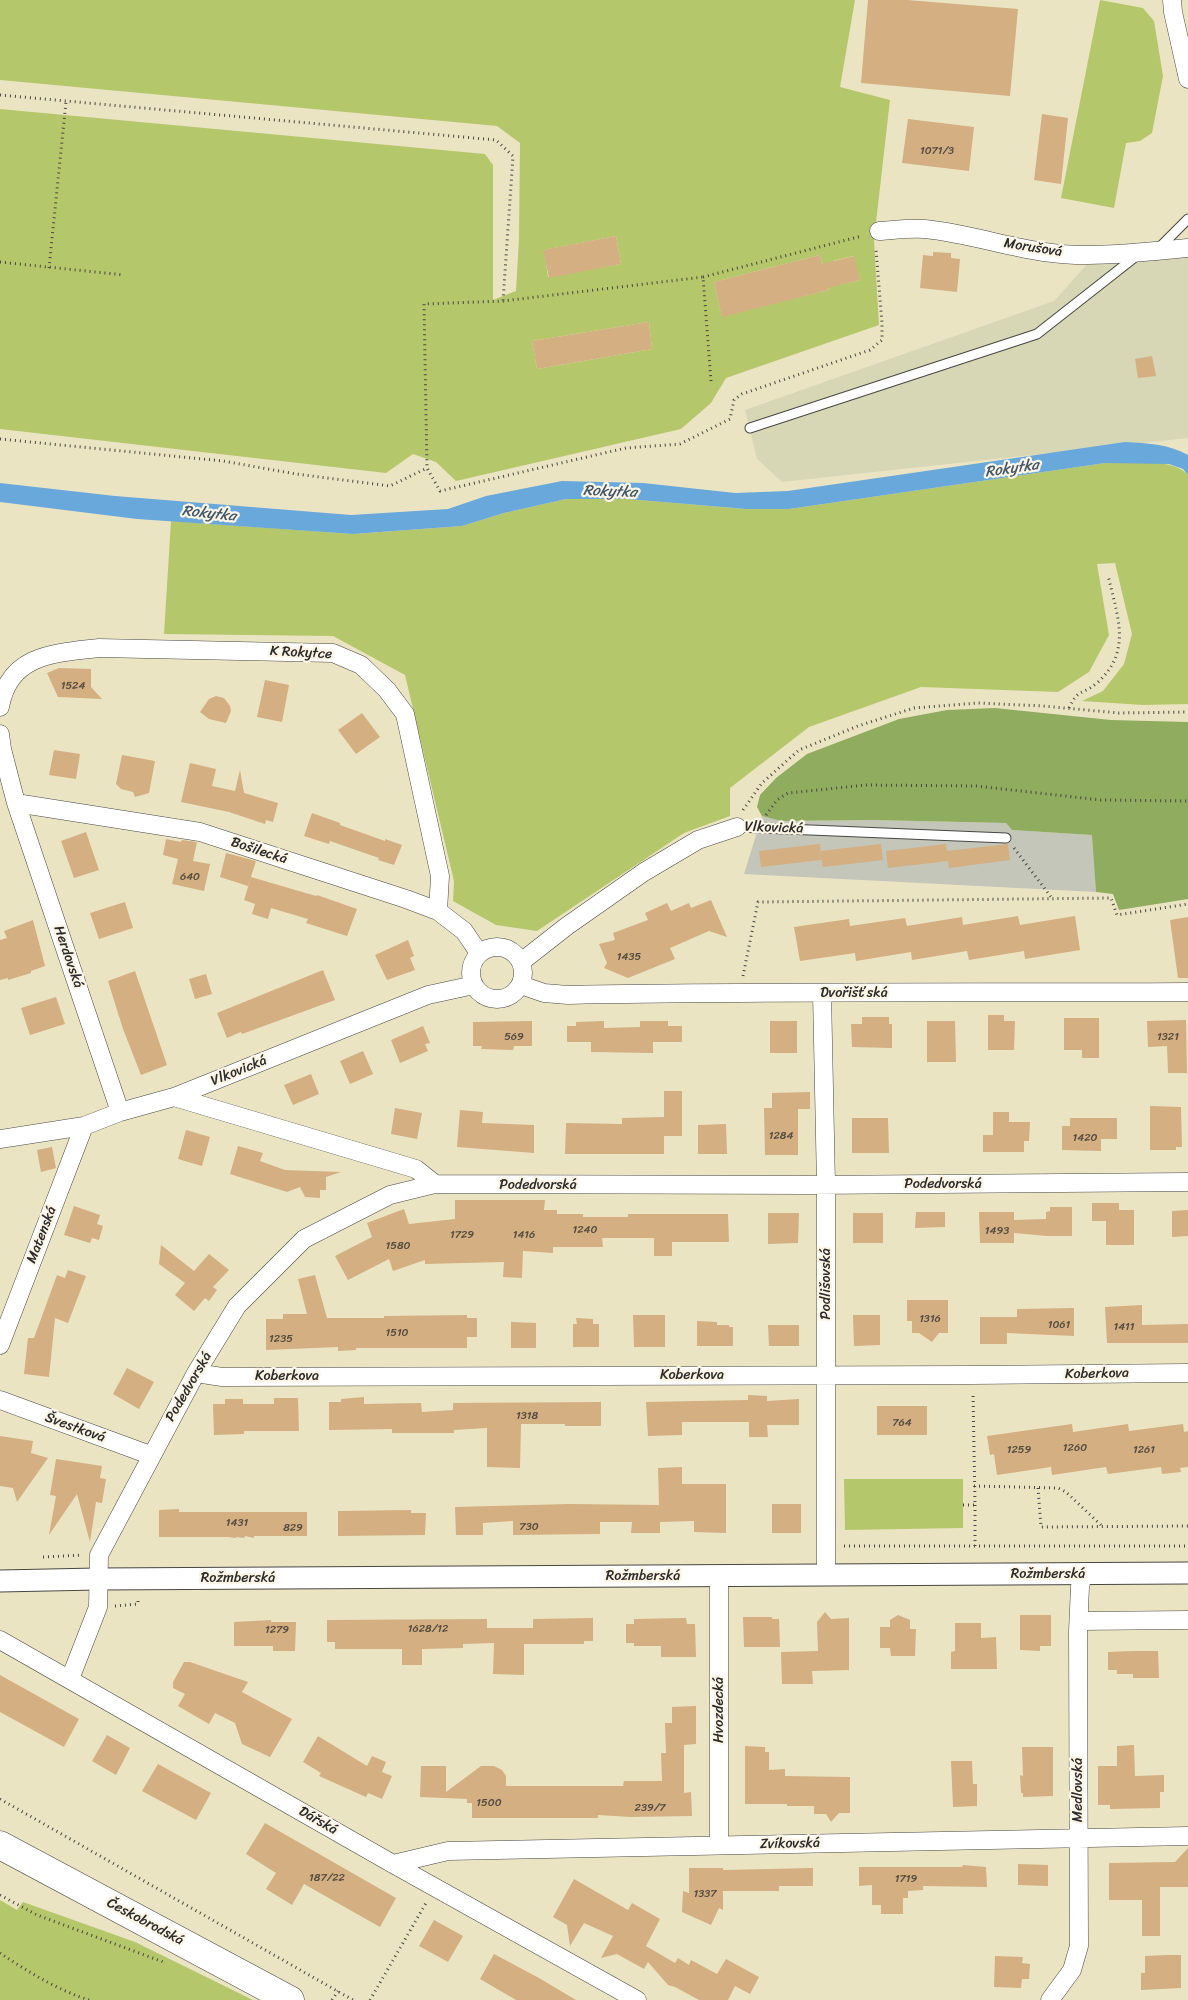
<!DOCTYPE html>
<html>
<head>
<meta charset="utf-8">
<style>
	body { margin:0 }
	canvas { display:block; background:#ebe4c3 }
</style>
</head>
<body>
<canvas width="1188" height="2000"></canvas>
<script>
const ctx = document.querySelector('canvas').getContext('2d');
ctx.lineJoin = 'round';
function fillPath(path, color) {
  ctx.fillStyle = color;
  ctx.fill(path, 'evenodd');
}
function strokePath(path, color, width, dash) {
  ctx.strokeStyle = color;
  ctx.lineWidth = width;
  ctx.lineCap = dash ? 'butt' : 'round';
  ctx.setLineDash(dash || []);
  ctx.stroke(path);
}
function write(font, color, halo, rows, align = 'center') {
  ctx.font = font + ' Sriracha,sans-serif';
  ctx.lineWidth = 4.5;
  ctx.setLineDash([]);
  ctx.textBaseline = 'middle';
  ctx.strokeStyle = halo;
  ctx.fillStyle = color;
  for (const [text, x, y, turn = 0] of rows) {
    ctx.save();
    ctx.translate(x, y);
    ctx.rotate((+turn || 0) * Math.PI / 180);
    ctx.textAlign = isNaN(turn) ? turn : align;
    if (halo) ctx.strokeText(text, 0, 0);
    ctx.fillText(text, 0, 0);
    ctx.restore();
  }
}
fillPath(new Path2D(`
	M1188,255v183l-406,44 -25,-23 -12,-49 309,-109 36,-40z`), '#d7d6b5');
fillPath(new Path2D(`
	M762,816l19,5 92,-1 133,3 6,7 81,5 3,57 -352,-18z`), '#c3c6b9');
fillPath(new Path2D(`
	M0,0h855l-15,87 50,13 -16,140 5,85 -153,53 -15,25 -30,26 -225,52 -20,-19 -23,-8 -27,19 -386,-44v-320l485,45 8,11v135l23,-9 3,-53 1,-95 -23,-17 -497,-46zM616,236l5,28 -73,13 -4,-27zM820,255l9,35 -107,26 -8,-34zM853,256l7,24 -21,5 -6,-24zM649,322l3,27 -115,20 -5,-28z
	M1100,0l43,8 11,13 9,55 -11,57 -12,8 -14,2 -12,65 -53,-10z
	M1105,463c23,0 67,-6 83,12v229l-45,1 -61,-4 21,-10 21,-27 8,-30 -17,-71 -18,1 12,71 -20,37 -31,20 -137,-5 -112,40 -79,61v28l-46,17 -147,98 -41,-6 -43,-24 1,-20 -49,-206 -72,-39 -169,-2 7,-113 182,13 109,-8 42,-13 62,-14h61l119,10h43z
	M844,1479h119v49l-118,2z
	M0,1900l17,10 6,-8 112,40 118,58h-253z`), '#b5c76b');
fillPath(new Path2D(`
	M995,708l116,12 77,2v177l-69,11 -6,-16 -17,-2 -4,-57 -80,-5 -6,-7 -133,-3 -92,1 -19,-5 -5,-9 3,-12 16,-17 31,-24 92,-35 48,-9z`), '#90ac5f');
fillPath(new Path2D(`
	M1125,442c22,1 43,2 63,13v20l-5,-6 -14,-5 -64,-1 -316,46h-43l-119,-10h-61l-62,14 -42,13 -109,8 -216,-15 -137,-17v-19l115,13 236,19 97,-6 38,-13 76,-15 81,2 92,10 53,-2z`), '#68a8db');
fillPath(new Path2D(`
	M868,0h39l111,9 -8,87 -149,-13z
	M1042,114l26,4 -7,66 -27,-4z
	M908,119l66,8 -5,44 -67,-8z
	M616,236l5,28 -72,14 -6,-28z
	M933,252l18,1v5l9,1 -3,33 -37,-4 3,-33 10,1z
	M820,255l2,9 32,-8 6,24 -32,8 1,2 -107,27 -8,-35z
	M649,322l3,27 -115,20 -5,-28z
	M1152,356l4,20 -18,2 -3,-19z
	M59,668l32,1v18l11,12 -44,-2 -11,-24z
	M265,680l24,5 -7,37 -25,-5z
	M216,696l8,2 6,8 1,5 -5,12 -17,-4 -9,-7 9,-13z
	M362,713l18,24 -24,17 -18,-24z
	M54,750l26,4 -4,25 -27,-4z
	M122,755l33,6 -6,32 -14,4 -2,-5 -12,-3 -5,-5z
	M190,763l26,6 -4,17 23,5 5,-21 4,23 34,10 -5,19 -7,-2 -1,4 -36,-12 -48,-10z
	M312,813l28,10v2l45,16v-2l17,6 -8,20 -16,-5 1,-2 -49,-17 -1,3 -25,-8z
	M86,832l13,38 -25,8 -13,-37z
	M166,839l15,3 1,-2 15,2 -4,19 17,3 -6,27 -32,-7 6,-25 -15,-4z
	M820,844l1,16 -60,7 -2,-16z
	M881,844l2,16 -60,7 -3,-16z
	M946,844l1,7 61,-7 2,16 -61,8 -1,-7 -60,7 -2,-17z
	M226,853l30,8 -8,25 -28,-9z
	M251,877l65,19 1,-1 40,14 -10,27 -41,-13 2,-4 -37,-11 -3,11 -16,-5 3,-10 -11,-4z
	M711,900l16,37 -18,-6 -39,17 5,11 -47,19 -24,-10 3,-5 -8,-19 16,-4 -2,-7 35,-13 -3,-7 22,-10 4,8 18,-8 2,5z
	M125,902l8,26 -34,11 -9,-26z
	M1018,916l2,9 55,-9 5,34 -55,9 -1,-8 -55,9 -2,-9 -55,9 -1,-8 -55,9 -1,-8 -55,8 -6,-34 55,-8 1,7 55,-8 2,8 55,-9 1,8z
	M1188,917v61h-10l-8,-58z
	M33,920l12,46 -14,5v2l-23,7v-2l-8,2v-40l7,-2 -3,-7z
	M408,940l6,16 -4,2 5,12 -28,10 -12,-25z
	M323,970l12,30 -93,34 -1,-2 -14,6 -10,-25z
	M135,971l32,94 -26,10 -18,-46 -15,-48z
	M206,974l6,20 -17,5 -6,-20z
	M56,997l9,27 -35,11 -9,-27z
	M988,1015h16v6h11l-1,29h-26z
	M862,1017h27v7h3v24l-40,-1 -1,-23h11z
	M1064,1018h35v40h-17v-8h-18z
	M1186,1020l1,53h-19l-1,-27 -19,1 -1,-26z
	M532,1021v25h-18l-1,4 -32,-1 1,-3h-9v-24z
	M604,1021v7l36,-1v-6h28v5h14v16h-29v11l-62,-1v-10h-24v-16h9v-4z
	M770,1021h27v32h-27z
	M927,1021h28l1,41h-29z
	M423,1026l7,17 -5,1 3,7 -28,12 -9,-23z
	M363,1051l10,23 -23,10 -10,-23z
	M311,1074l8,20 -26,11 -9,-20z
	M664,1091h18v45h-18v18h-99l1,-31 56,1v-6l42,-1z
	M810,1092v17h-12v46h-33l-1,-47h8v-15z
	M1150,1106l31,1 1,40h-6v3h-26z
	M395,1108l27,5 -5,26 -26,-5z
	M460,1110l23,2 -1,11 52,2v28l-77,-6z
	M993,1112h16v10h21l-1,19h-5v11h-41v-17h10z
	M852,1118h36l1,35h-37z
	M1070,1118h47v21h-16v12l-39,-1v-24h8z
	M726,1124l1,30h-29v-29z
	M186,1130l24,7 -8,29 -24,-7z
	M238,1146l25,7 -3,8 25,9 56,2 -15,5v13h-6v8l-15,-1 -5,-10 -13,5 -57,-18z
	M52,1147l4,21 -15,4 -4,-22z
	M455,1200h90l-1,10h13v4h26v3h45v-3h100l1,28h-57v14h-18v-18h-52l1,9h-50v6l-30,-2 -1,27 -19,-1 1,-15 -79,2v-4l-32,11 -4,-12 -41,21 -13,-24 37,-19 -5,-14 37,-14 5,15 46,-5z
	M1092,1203h27v7h15v35h-28v-24h-14z
	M74,1206l26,9 -3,9 6,2 -4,14 -7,-2 -2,5 -26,-8z
	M1050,1207h22v29h-25l-33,-3v10h-34l-1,-31h35v8l32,-1v-7l4,-1z
	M1188,1210v26l-16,1v-26z
	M916,1212h29v15l-30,1z
	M768,1213h31l-1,30 -30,1z
	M853,1213h30v30h-30z
	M161,1245l33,26 15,-17 20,16 -16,17 4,3 -8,11 -4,-3 -11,13 -19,-16 10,-12 -26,-19z
	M68,1270l18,6 -18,47 -13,-5 -6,59 -25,-3 4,-36h6l23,-63 8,3z
	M315,1275l12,43h57v-2l83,-1v3h10v19h-10v11h-111v2l-18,1v-4l-72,3v-31h17v-5h24l-9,-35z
	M907,1300h41v33h-9l-7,9 -13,-9h-7v-12h-5z
	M1142,1305v20l46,-1v19h-81l-2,-36z
	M1074,1308v28l-67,-3v11h-27v-27h37v-8z
	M633,1315h32v32h-31z
	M853,1315h27v30l-26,1z
	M576,1318l17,1v5h6v23h-26v-23h4z
	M697,1321l20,1v3h12v2h4v19h-36z
	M511,1322l25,1v25h-25z
	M768,1325h31v21h-30z
	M127,1368l27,14 -15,27 -26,-15z
	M748,1395l19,1v5l32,-2v26h-32l1,12h-19v-15h-67v13l-34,1 -2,-34 102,-2z
	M364,1397v7l57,-1 1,9 31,-2v-7l148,-1v24h-36v-2h-44l-1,44 -33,-1v-39l-33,2v3h-62v-4l-63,1v-28h12v-3z
	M274,1398h24l1,33h-55v3l-30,1 -1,-31h12v-5h18v5h31z
	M877,1406h50v29h-50z
	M1072,1424l1,8 55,-8 1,7 54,-7 1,8 4,-1v36l-8,1 1,4 -19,2 -1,-7 -53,7 -2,-7 -54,8 -1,-8 -54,8 -3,-21 -4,1 -3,-19z
	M0,1436l33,5 -2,12 17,5 -31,44 -4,-14 -13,-2z
	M56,1459l46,7 -2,12 6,1 -4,24 -6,-1 -6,40 -13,-48 -28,41 7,-39 -6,-1z
	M682,1467v17h44v49l-32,-1v-11l-34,1v11h-29l1,-11h-32v12l-87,1v-14l-30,2v12h-27l-1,-28 114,-3 90,1 -1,-37z
	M772,1504h29v29h-29z
	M179,1509v3h128v24h-53v2l-9,-2 -1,2 -8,-1v1l-8,-1h-69v-27z
	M411,1510v3h15l-1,22 -87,1v-25z
	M825,1612l6,7 18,-1v52l-37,1 1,13h-31l-1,-32 37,-1 -1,-29z
	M898,1615l12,5v9h6l-1,27h-24l-1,-8h-10v-21h10v-7z
	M1020,1615h31v31h-11v5l-20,-1z
	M743,1617h29v2h7l1,28h-36z
	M593,1618v23h-9v3h-60v31l-31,-1 1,-31 -31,1v4l-41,1v16h-20v-16h-67v-7h-8v-22l160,-1v9h46v-9z
	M686,1618l1,6h8l1,33h-35v-11h-27v-3h-8v-19h8v-5z
	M271,1620v2h25l-1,29h-22v-5h-39v-24z
	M955,1623h26v15l15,-1 1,32h-46v-17l4,-1z
	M1133,1651h25l1,27h-26v-4h-16v-4h-9v-18z
	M184,1662h6l58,20 -6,10 50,27 -22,38 -28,-13 -7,-21 -20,-10 -6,11 -31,-18 7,-12 -12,-6v-6z
	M0,1675l79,44 -15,28 -64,-35z
	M696,1706v38l-12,1v48l7,-1 1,24 -62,1 -32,-2v3h-126v-15h-5v-4l-47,-2 1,-31h25v26l35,-26h13l8,4 4,6v10h117l1,-5h38l-1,-28h5l-1,-30h7v-16z
	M107,1735l23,13 -14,27 -24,-14z
	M318,1736l49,30 5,-10 14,6 -4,10 10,4 -10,23 -14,-6 -2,4 -47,-21 2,-3 -18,-11z
	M1134,1745l1,31 29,-1v17h-4v16l-50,1v-4h-12v-39h19v-20z
	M745,1746l20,1v5h4v18l16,-1v7l65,1v36h-11l-8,9 -5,-8h-12v-8h-27v-2h-42z
	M1022,1747h31v49l-30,1v-4h-2l-1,-18 3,1z
	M951,1761h21l1,23h4v22l-24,1z
	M158,1764l53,29 -15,27 -54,-29z
	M265,1823l131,75 -16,29 -76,-43 -12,21 -26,-16 10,-16 -30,-19z
	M1188,1848v39h-28v49h-18v-36h-33v-37l66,-1z
	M1018,1864l30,1v21l-30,-1z
	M963,1865l23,2 1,20 -64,-1v4l-15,1v7h-5v16h-22v-9h-9v-20l-13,1v-19h103z
	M689,1868h34v2l90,-2v18h-34v5h-56v19l-4,-2 -8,17 -29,-13 1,-21 6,2z
	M574,1879l54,31 4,-7 28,16 -14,27 29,17 3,-5 11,7 2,-5 26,14 9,-15 33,18 -9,17 -15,-8 -7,14h-29l-24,-13 -7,-2 -20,-23 -4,7 -27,-15 -16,4 12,-22 -29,-13 -14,23 -3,-21 -14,-8z
	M434,1920l29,16 -15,26 -29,-16z
	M494,1954l45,24 37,22h-60l-36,-21z
	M1168,1955h13v33l-40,2v-17h4v-17z
	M995,1956l28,1 -1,6 8,1 -1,15h-7l-1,9 -27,-1z`), '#d3af81');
const service = new Path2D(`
	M1158,249l30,-30
	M750,428l287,-94 98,-77v-2
	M737,827l269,11`);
const minor = new Path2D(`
	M1172,0l1,12 15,67
	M879,231c15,-1 31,-3 46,-2 40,4 79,17 119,23 44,7 99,0 144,-4
	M0,707c9,-53 55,-54 99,-59l234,5 28,12 26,25 18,24 35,162 -2,35
	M0,734l2,15 14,54 104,309
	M16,803l184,29 206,67 32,12 26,20 15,22
	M471 973a26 26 0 1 1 52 0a26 26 0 1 1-52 0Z
	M521,962l46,-36 77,-54 54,-32 39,-13
	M521,985l23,8 24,2c207,-4 413,-2 620,-3
	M822,993l4,192v390
	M174,1097l242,72 19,15
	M0,1139l84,-13 36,-14 54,-15 254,-102 46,-10
	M0,1345l84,-219
	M196,1373l26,4 750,-2 216,-2
	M0,1400l150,55
	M719,1576v269
	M1079,1621l109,-1
	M0,1640l393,224 244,136
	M70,1679l28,-72 1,-52 97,-182 41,-67 67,-67 86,-44 45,-11 376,1 377,-3
	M393,1864l55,-13 740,-15
	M1050,2000l22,-30 7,-24 -1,-315 2,-44 3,-14`);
const tertiary = new Path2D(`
	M0,1581l97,-2 1091,-6`);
const primary = new Path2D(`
	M0,1845l290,155`);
strokePath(service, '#484742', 11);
strokePath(minor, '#484742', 19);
strokePath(tertiary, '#484742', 23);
strokePath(primary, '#484742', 29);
strokePath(new Path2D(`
	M0,95l496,45 17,16 -10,145
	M0,262l124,13
	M49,268l17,-166
	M703,277l159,-41
	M711,381l-8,-104 -200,24 -79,3 3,164 13,23 186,-43 54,-4 50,-25 4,-19 8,-6 128,-44 12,-10v-17l-6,-74
	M0,439l223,22 73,13 94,12 37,-18
	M1069,708c9,-20 14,-13 28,-25 36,-32 20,-67 11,-108
	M743,810l19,-27 37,-33 59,-24 56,-18 64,-5 65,3 76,7 69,-1
	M766,815l11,-15 11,-7 79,-8 109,1 125,14 87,1
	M1014,848l37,49
	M743,976l15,-74 353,-4 6,17 71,-11
	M974,1486l84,2 8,4 36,34
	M1038,1488l3,39 147,-1
	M963,1505h12l-2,-111
	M975,1505v41
	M844,1546h344
	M43,1557l39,-2
	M115,1606l23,-2v-7
	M0,1799l353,201
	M0,1895l37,20 129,48
	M0,1953c27,18 57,37 89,47
	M332,2000l6,-9
	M370,2000l56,-97`), '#484742', 3, [1, 4]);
strokePath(service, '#fff', 9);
strokePath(minor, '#fff', 18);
strokePath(tertiary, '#fff', 21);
strokePath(primary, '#fff', 28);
write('11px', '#554c40', null, [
	["1071/3",937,151],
	["1524",73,686],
	["640",190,877],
	["1435",629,957],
	["569",514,1037],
	["1321",1168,1037],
	["1284",781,1136],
	["1420",1085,1138],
	["1240",585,1230],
	["1493",997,1231],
	["1729",462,1235],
	["1416",524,1235],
	["1580",398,1246],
	["1316",930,1319],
	["1061",1059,1325],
	["1411",1124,1327],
	["1510",397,1333],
	["1235",281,1339],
	["1318",527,1416],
	["764",902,1423],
	["1260",1075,1448],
	["1259",1019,1450],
	["1261",1144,1450],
	["1431",237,1523],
	["730",529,1527],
	["829",293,1528],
	["1628/12",428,1629],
	["1279",277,1630],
	["1500",489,1803],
	["239/7",650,1808],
	["187/22",327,1878],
	["1719",906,1879],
	["1337",705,1894]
]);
write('14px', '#2b2b2b', '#fcf5e5', [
	["Morušová",1033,248,9],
	["K Rokytce",301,653,3],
	["Vlkovická",774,828,2],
	["Bošilecká",259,851,18],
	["Herdovská",68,957,71],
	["Dvořišťská",854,993],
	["Vlkovická",239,1071,-22],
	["Podedvorská",943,1184],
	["Podedvorská",538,1185],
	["Matenská",42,1235,-69],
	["Podlišovská",826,1284,-90],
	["Koberkova",1097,1374,-1],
	["Koberkova",692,1375],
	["Koberkova",287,1376],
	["Podedvorská",189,1387,-60],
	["Švestková",75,1428,20],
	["Rožmberská",1048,1574],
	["Rožmberská",643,1576],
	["Rožmberská",238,1578],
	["Hvozdecká",719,1710,-90],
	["Medlovská",1078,1790,-90],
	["Dářská",318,1821,30],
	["Zvíkovská",790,1844,-1],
	["Českobrodská",145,1922,28]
]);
write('italic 15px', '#405769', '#fcf5e5', [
	["Rokytka",1012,469,-8],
	["Rokytka",610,492,2],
	["Rokytka",209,514,6]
]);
</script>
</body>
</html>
